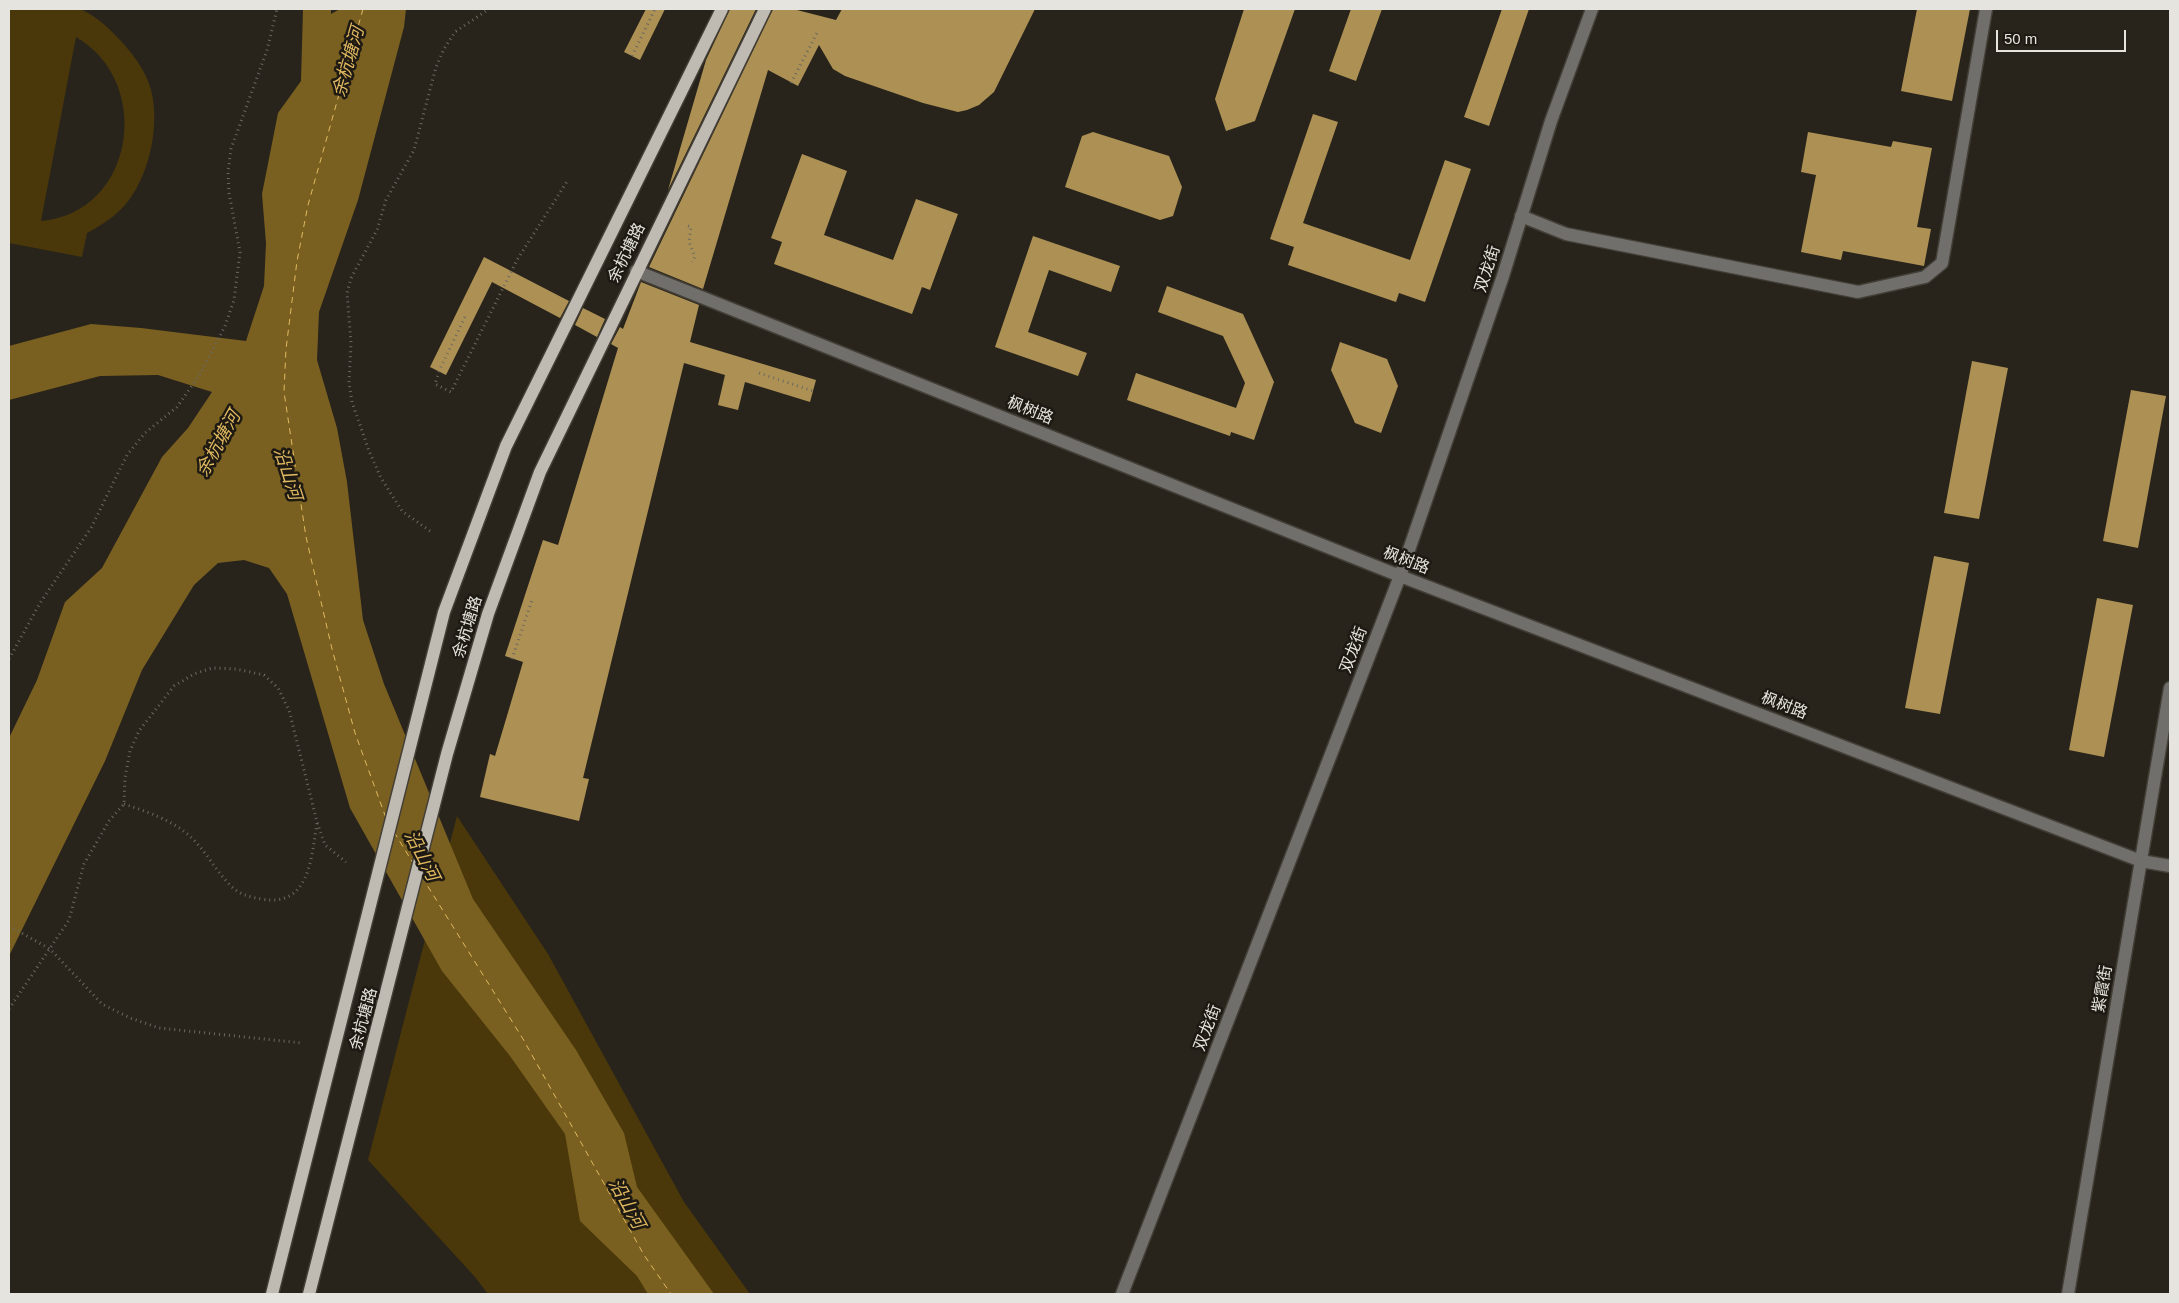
<!DOCTYPE html>
<html>
<head>
<meta charset="utf-8">
<style>
	body { margin:0 }
	#map { position:relative; width:2179px; height:1303px; overflow:hidden; background:#28241c; font-family:Helvetica,sans-serif }
	canvas { display:block }
	.frame { position:absolute; inset:0; border:10px solid #e6e4de; pointer-events:none }
	.scale { position:absolute; left:1996px; top:30px; width:130px; height:22px; box-sizing:border-box; border:2px solid #e6e4de; border-top:0; padding-left:6px; font-size:15px; line-height:18px; white-space:nowrap; color:#e6e4de; -webkit-text-stroke:4px #1e1a13; paint-order:stroke }
</style>
</head>
<body>
<div id="map">
<canvas width="2179" height="1303"></canvas>
<div class="frame"></div>
<div class="scale">50 m</div>
</div>
<script>
const ctx = document.querySelector('canvas').getContext('2d');
ctx.lineJoin = 'round';
function fillPath(path, color) {
  ctx.fillStyle = color;
  ctx.fill(path, 'evenodd');
}
function strokePath(path, color, width, dash) {
  ctx.strokeStyle = color;
  ctx.lineWidth = width;
  ctx.lineCap = dash ? 'butt' : 'round';
  ctx.setLineDash(dash || []);
  ctx.stroke(path);
}
function write(font, color, halo, rows, align = 'center') {
  ctx.font = font + ' Helvetica,"Noto Sans SC",sans-serif';
  ctx.lineWidth = 5;
  ctx.setLineDash([]);
  ctx.textBaseline = 'middle';
  ctx.strokeStyle = halo;
  ctx.fillStyle = color;
  for (const [text, x, y, turn = 0] of rows) {
    ctx.save();
    ctx.translate(x, y);
    ctx.rotate((+turn || 0) * Math.PI / 180);
    ctx.textAlign = isNaN(turn) ? turn : align;
    if (halo) ctx.strokeText(text, 0, 0);
    ctx.fillText(text, 0, 0);
    ctx.restore();
  }
}
fillPath(new Path2D(`
	M9,9h71c14,6 26,16 36,27 15,15 30,34 35,54 9,34 -1,82 -22,110 -11,15 -27,25 -42,33l-5,24 -73,-14zM76,37c78,45 59,176 -35,184z
	M457,816l91,138 136,248 66,92h-262l-13,-17 -107,-117z`), '#4a380a');
fillPath(new Path2D(`
	M303,9h28v5l9,-5h66l-2,18 -46,173 -39,112 -2,48 20,68 10,54 16,138 21,64 89,215 103,151 48,83 13,54 77,107h-66l-11,-18 -57,-55 -15,-87 -55,-78 -68,-85 -92,-163 -63,-214 -18,-26 -25,-8 -26,3 -24,22 -52,85 -37,91 -96,195v-218l28,-58 28,-78 37,-34 60,-111 26,-29 24,-36 -54,-17 -58,1 -91,24v-54l82,-22 50,4 105,13 18,-55 2,-43 -4,-49 16,-81 23,-32z`), '#7a6020');
strokePath(new Path2D(`
	M363,9l-55,196 -11,56 -11,88 -2,43 22,145 26,112 23,84 31,85
	M394,832l19,31
	M422,877l101,162 121,216 27,39`), '#e0b960', 1, [6, 5]);
fillPath(new Path2D(`
	M646,9h19l-25,51 -16,-8z
	M730,9h26l-88,181 38,-130z
	M773,9h20l43,11 6,-11h193l-41,83 -15,13 -12,5 -9,2 -35,-9 -78,-27 -12,-7 -14,-24 -21,41 -30,-16 -65,219 -54,-22z
	M1244,9h51l-40,112 -29,10 -11,-32z
	M1351,9h31l-26,72 -27,-10z
	M1502,9h27l-40,117 -25,-9z
	M1917,9h53l-18,92 -51,-10z
	M1313,114l25,8 -35,101 107,37 35,-100 26,9 -46,133 -26,-9 -3,9 -108,-37 6,-18 -24,-8z
	M1093,132l76,24 13,31 -9,29 -13,4 -95,-33 17,-51z
	M1808,132l83,15 2,-6 39,7 -15,79 14,2 -7,37 -81,-15 -2,9 -40,-8 15,-77 -15,-3z
	M802,154l45,17 -23,64 69,25 23,-61 42,15 -28,76 -8,-3 -10,27 -138,-50 8,-22 -11,-4z
	M1033,236l87,30 -9,26 -62,-22 -21,62 59,21 -9,23 -83,-29z
	M484,257l85,44 -9,17 -68,-36 -46,93 -16,-8z
	M641,282l58,23 -9,37 126,38 -6,22 -65,-20 -7,28 -20,-5 7,-30 -41,-12 -101,415 6,1 -10,42 -99,-24 10,-43 5,2 28,-94 -18,-6 38,-116 15,5 60,-197 -7,-4 9,-17 3,2z
	M1167,286l76,28 31,68 -20,58 -23,-8 -1,4 -103,-36 9,-27 100,35 9,-25 -22,-47 -65,-24z
	M583,308l22,11 -8,18 -22,-12z
	M1340,342l47,17 11,27 -17,47 -26,-10 -24,-53z
	M1972,361l36,7 -29,151 -35,-6z
	M2131,390l35,6 -28,152 -35,-7z
	M1934,556l35,7 -29,151 -35,-6z
	M2097,598l36,7 -29,152 -35,-7z`), '#ad9154');
const minor = new Path2D(`
	M1521,216l45,18 292,58 67,-15 17,-14 44,-254
	M636,271l764,305 741,285 29,5
	M1122,1294l278,-718 103,-300 48,-155 41,-112
	M2068,1294l102,-606`);
const major = new Path2D(`
	M272,1294l172,-682 62,-166 216,-437
	M309,1294l138,-540 41,-140 52,-142 225,-463`);
strokePath(minor, '#433f37', 15);
strokePath(major, '#433f37', 15);
strokePath(new Path2D(`
	M632,56l23,-47
	M791,83l26,-50
	M688,226l3,1 -2,15 6,15 -3,5
	M465,317l-26,54 -4,13 16,8 66,-132 51,-80
	M759,373l54,18
	M430,531l-28,-20 -21,-33 -12,-27 -17,-49 -3,-19 2,-40 -4,-50 4,-15 26,-48 9,-30 28,-50 22,-83 8,-18 11,-17 34,-23
	M9,659l31,-56 51,-75 36,-73 18,-22 32,-26 23,-33 25,-48 9,-26 6,-48 -11,-59 -1,-21 3,-23 36,-99 10,-41
	M512,659l20,-59
	M124,804c21,7 45,15 62,29 18,14 28,36 44,52 8,9 19,12 31,14 49,9 50,-41 56,-76
	M9,926l41,23 52,55 28,14 29,10 143,15
	M9,1009l60,-89 15,-56 25,-43 15,-17 1,-26 5,-27 9,-20 35,-45 20,-12 18,-6 24,1 28,6 14,13 11,22 28,112 8,23 21,17`), '#6c6861', 3, [1, 4]);
strokePath(minor, '#716f6b', 12);
strokePath(major, '#bfbbb2', 12);
write('16px', '#e6e4de', '#1e1a13', [
	["余杭塘路",627,253,-64],
	["双龙街",1488,269,-72],
	["枫树路",1030,411,22],
	["枫树路",1406,561,21],
	["余杭塘路",468,627,-73],
	["双龙街",1354,650,-69],
	["枫树路",1784,706,21],
	["紫霞街",2103,989,-80],
	["余杭塘路",364,1019,-75],
	["双龙街",1208,1028,-69]
]);
write('italic 18px', '#e0b960', '#1e1a13', [
	["余杭塘河",349,62,-74],
	["余杭塘河",219,444,-61],
	["沿山河",287,474,72],
	["沿山河",421,856,63],
	["沿山河",626,1204,61]
]);
</script>
</body>
</html>
